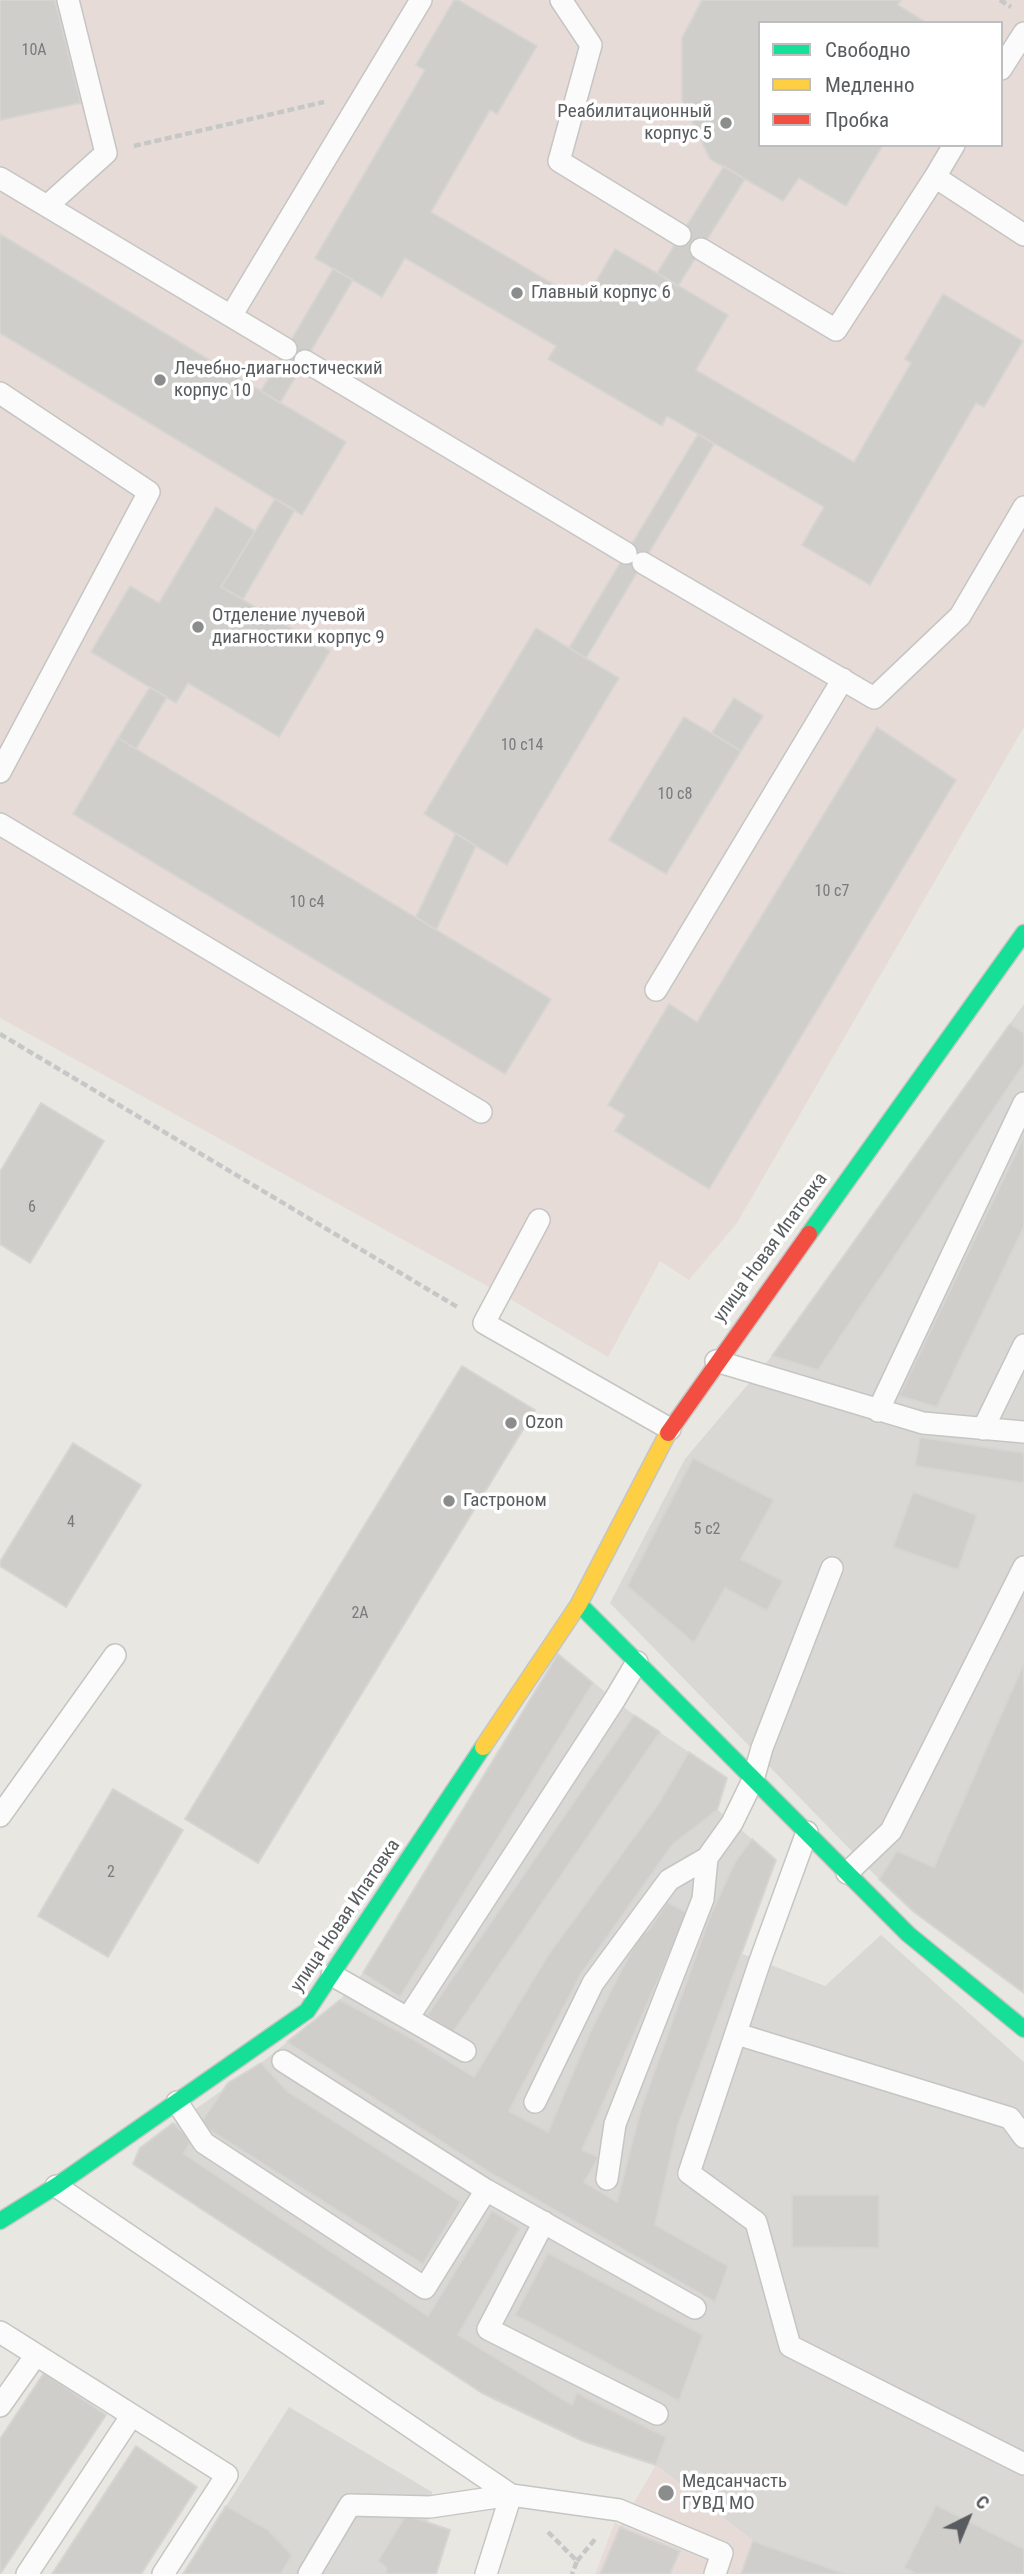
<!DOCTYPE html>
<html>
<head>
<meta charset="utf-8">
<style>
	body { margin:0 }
	#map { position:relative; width:1024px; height:2574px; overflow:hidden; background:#e8e7e2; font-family:"Roboto Condensed",sans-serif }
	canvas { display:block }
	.legend { position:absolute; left:758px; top:21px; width:245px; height:126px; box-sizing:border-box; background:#fff; border:2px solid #bdbebf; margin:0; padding:9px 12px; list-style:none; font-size:21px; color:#595c5f }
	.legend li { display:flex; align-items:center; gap:14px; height:35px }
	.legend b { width:35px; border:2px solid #bdbebf }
	.north { position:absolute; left:933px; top:2483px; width:70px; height:70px; -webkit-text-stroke:5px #fff; paint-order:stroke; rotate:43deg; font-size:19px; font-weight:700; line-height:28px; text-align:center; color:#595c5f }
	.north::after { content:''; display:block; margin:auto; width:24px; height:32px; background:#595c5f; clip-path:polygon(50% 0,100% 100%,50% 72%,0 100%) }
</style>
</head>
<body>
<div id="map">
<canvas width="1024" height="2574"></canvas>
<ul class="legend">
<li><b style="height:9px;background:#16e098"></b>Свободно</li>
<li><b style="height:9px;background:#ffcf43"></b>Медленно</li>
<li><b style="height:9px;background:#f24e42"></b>Пробка</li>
</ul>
<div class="north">С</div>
</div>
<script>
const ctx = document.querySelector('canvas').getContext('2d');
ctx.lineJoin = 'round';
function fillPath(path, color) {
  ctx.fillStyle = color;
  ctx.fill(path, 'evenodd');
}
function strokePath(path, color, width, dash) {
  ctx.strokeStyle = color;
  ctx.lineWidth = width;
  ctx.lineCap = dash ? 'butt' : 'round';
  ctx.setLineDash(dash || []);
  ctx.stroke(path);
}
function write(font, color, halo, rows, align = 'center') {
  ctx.font = font + ' "Roboto Condensed",sans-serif';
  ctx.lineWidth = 7;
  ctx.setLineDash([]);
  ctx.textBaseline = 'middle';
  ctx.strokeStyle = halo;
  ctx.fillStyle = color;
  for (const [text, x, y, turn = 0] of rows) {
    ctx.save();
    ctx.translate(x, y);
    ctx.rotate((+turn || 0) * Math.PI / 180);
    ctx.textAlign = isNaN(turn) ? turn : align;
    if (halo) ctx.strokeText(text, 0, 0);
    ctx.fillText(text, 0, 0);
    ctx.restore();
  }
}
fillPath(new Path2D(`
	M1024,1004v989l-110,-81 -35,-33 -269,-276 75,-144 87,-103z
	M558,1654l76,61 93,63 -9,32 58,50 -36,93 85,33 56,-51 143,127v512h-179l-92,-33 -97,-76 -73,-24 -101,-48 -349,-229 7,-16 121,-85 79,-63 23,-27z
	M289,2407l143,85 -4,30 22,8 -14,44h-253z`), '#dad8d4');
fillPath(new Path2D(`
	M0,0h1024v727l-287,496 -48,57 -29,-19 -52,96 -108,-64 -500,-275zM760,23h241v122h-241z
	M656,2465l97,76 92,33h-250l20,-52 5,4z`), '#e7dbd7');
const building = new Path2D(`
	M0,0h55l26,103 -81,17z
	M454,0h4l79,46 -40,68 -7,-4 -59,102 153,90 31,-53 42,24 71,42 -32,55 158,92 57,-99 -6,-4 38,-65 80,47 -39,66 -8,-4 -106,182 -68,-40 22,-38 -157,-91 -5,10 -114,-67 8,-13 -151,-88 -23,39 -67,-39 110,-188 -9,-5z
	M702,0h199l-3,5 29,18h-167v122h123l-37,61 -47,-28 -16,23 -73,-42 -28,-59v-62z
	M724,166l21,13 -67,107 -21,-13z
	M0,234l346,208 -44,73 -302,-182z
	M333,269l20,11 -73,123 -19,-12z
	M698,434l16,10 -128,214 -17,-10z
	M275,499l20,11 -52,89 -22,-12z
	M216,507l39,24 -34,56 109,64 -51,86 -91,-54 -12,20 -85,-51 39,-66 29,17z
	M536,628l83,50 -112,187 -83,-51z
	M150,687l17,10 -31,52 -18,-11z
	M734,698l29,18 -22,35 -29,-18z
	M684,717l57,34 -75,123 -57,-34z
	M877,727l79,53 -247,409 -94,-58 10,-16 -17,-10 61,-101 28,18z
	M118,738l433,261 -46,75 -432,-260z
	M456,833l20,13 -40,84 -20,-13z
	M1010,1024l14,9v31l-206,306 -46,-14z
	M41,1103l63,38 -74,122 -30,-19v-72z
	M1024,1136v91l-87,180 -38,-11z
	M462,1366l73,44 -277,453 -73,-44z
	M920,1437l104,16v30l-109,-17z
	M73,1443l68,42 -75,122 -66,-41v-4z
	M693,1458l81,42 -33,59 42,22 -16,30 -42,-23 -31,55 -67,-57z
	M913,1492l64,23 -19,55 -65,-23z
	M558,1654l35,29 -193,314 -37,-24z
	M1024,1663v330l-110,-81 -35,-33 18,-28 37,16z
	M634,1715l26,17 -207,300 -26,-17z
	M689,1752l38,26 -10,32 -45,35 -91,129 -72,137 39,21 44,-104 49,-96 7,-1 19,-29 21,11 -106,237 17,7 -15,25 33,20 23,-90 70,-196 25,-54 17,-23 24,21 -98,265 -23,100 73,41 -13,36 -226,-130 -202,-130 53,-42 71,38 63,39 75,-123 110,-151z
	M113,1789l70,41 -75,127 -70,-41z
	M261,2063l27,29 173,110 -38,62 -223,-140 28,-41z
	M173,2123l18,17 -7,14 244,162 64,-105 28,17 -62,107 114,70 5,-12 89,44 -10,28 -73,-24 -101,-48 -349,-229 7,-16z
	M792,2195h87v53l-87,-1z
	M548,2253l155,82 -24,66 -164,-86z
	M44,2373l62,42 -106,159v-135z
	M136,2446l61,41 -56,87h-89z
	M936,2505l88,44v25h-108l-12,-6z
	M226,2506l42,24 24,25 -11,19h-98z
	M406,2515l44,15 -14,44h-50l1,-6 -9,-7z
	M620,2527l60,24 -10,23h-70z
	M753,2541l92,33h-104z`);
fillPath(building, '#cfcecb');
strokePath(building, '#d7d5d2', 2);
const lane = new Path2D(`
	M561,0l30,45 -32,116 121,74
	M1001,69l23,-36
	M935,177l19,-32
	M0,178l286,171
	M47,206l59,-53 -38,-153
	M701,249l135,81 99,-153 89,58
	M231,316l190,-316
	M305,361l321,192
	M0,393l149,99 -149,280
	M643,563l231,135 86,-82 64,-109
	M0,824l481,288
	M656,990l187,-311
	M539,1220l-55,103 186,106
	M716,1361l207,62 101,9
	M878,1411l146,-308
	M983,1429l41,-84
	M0,1816l115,-161
	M807,1832l-47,129 -71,212 67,49 34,124 234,118
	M847,1873l44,-42 133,-264
	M332,1975l133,76
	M408,2018l207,-319 22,-37
	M737,2034l273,84 14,19
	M283,2061l203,129 209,118
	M177,2102l27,41 221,145 61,-98
	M535,2102l58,-119 76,-103 38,-22 25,-35 21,-43 9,-32 70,-180
	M607,2179l8,-55 88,-225 4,-41
	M56,2186l455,309 -25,79
	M544,2222l-56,107 169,85
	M0,2332l227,143 -64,99
	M0,2406l36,-51
	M27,2574l105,-159
	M309,2574l41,-69 80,2 81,-12 108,15 103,43 -7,21`);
const fast = new Path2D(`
	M809,1234l215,-301
	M579,1604l329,330 116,95
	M0,2221l56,-35 251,-175 176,-264`);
const slow = new Path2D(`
	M483,1747l96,-143 89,-171`);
const jam = new Path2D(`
	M668,1433l141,-199`);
strokePath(lane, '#c5c5c4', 24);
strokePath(fast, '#c4c5c4', 19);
strokePath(slow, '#c4c5c4', 19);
strokePath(jam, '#c4c5c4', 19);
strokePath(new Path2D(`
	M1000,0l11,7
	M134,146l190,-44
	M0,1034l459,274
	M548,2532l29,29 -5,13
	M577,2561l19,-23`), '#c5c8c6', 4.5, [7, 3.5]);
strokePath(lane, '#fcfbfb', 21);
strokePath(fast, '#16e098', 16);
strokePath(slow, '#ffcf43', 16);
strokePath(jam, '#f24e42', 16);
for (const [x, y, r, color] of [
	[726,123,7,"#8b8d8d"],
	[517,293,7,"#8b8d8d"],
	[160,380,7,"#8b8d8d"],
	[198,627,7,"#8b8d8d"],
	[511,1423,7,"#8b8d8d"],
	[449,1501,7,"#8b8d8d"],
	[666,2493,9,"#8b8d8d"]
]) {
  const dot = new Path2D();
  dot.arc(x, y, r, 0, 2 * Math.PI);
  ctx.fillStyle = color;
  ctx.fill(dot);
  strokePath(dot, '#fff', 2.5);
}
write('16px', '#787a7b', null, [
	["10А",34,51],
	["10 с14",522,746],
	["10 с8",675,795],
	["10 с7",832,892],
	["10 с4",307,903],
	["6",32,1208],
	["4",71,1523],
	["5 с2",707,1530],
	["2А",360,1614],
	["2",111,1873]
]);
write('19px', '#595c5f', '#fff', [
	["Реабилитационный",712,112,"right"],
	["корпус 5",712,134,"right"],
	["Главный корпус 6",531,293],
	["Лечебно-диагностический",174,369],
	["корпус 10",174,391],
	["Отделение лучевой",212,616],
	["диагностики корпус 9",212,638],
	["Ozon",525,1423],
	["Гастроном",463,1501],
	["Медсанчасть",682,2482],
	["ГУВД МО",682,2504]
], 'left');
write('19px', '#595c5f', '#fff', [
	["улица Новая Ипатовка",771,1248,-54],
	["улица Новая Ипатовка",346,1916,-56]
]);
</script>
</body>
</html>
